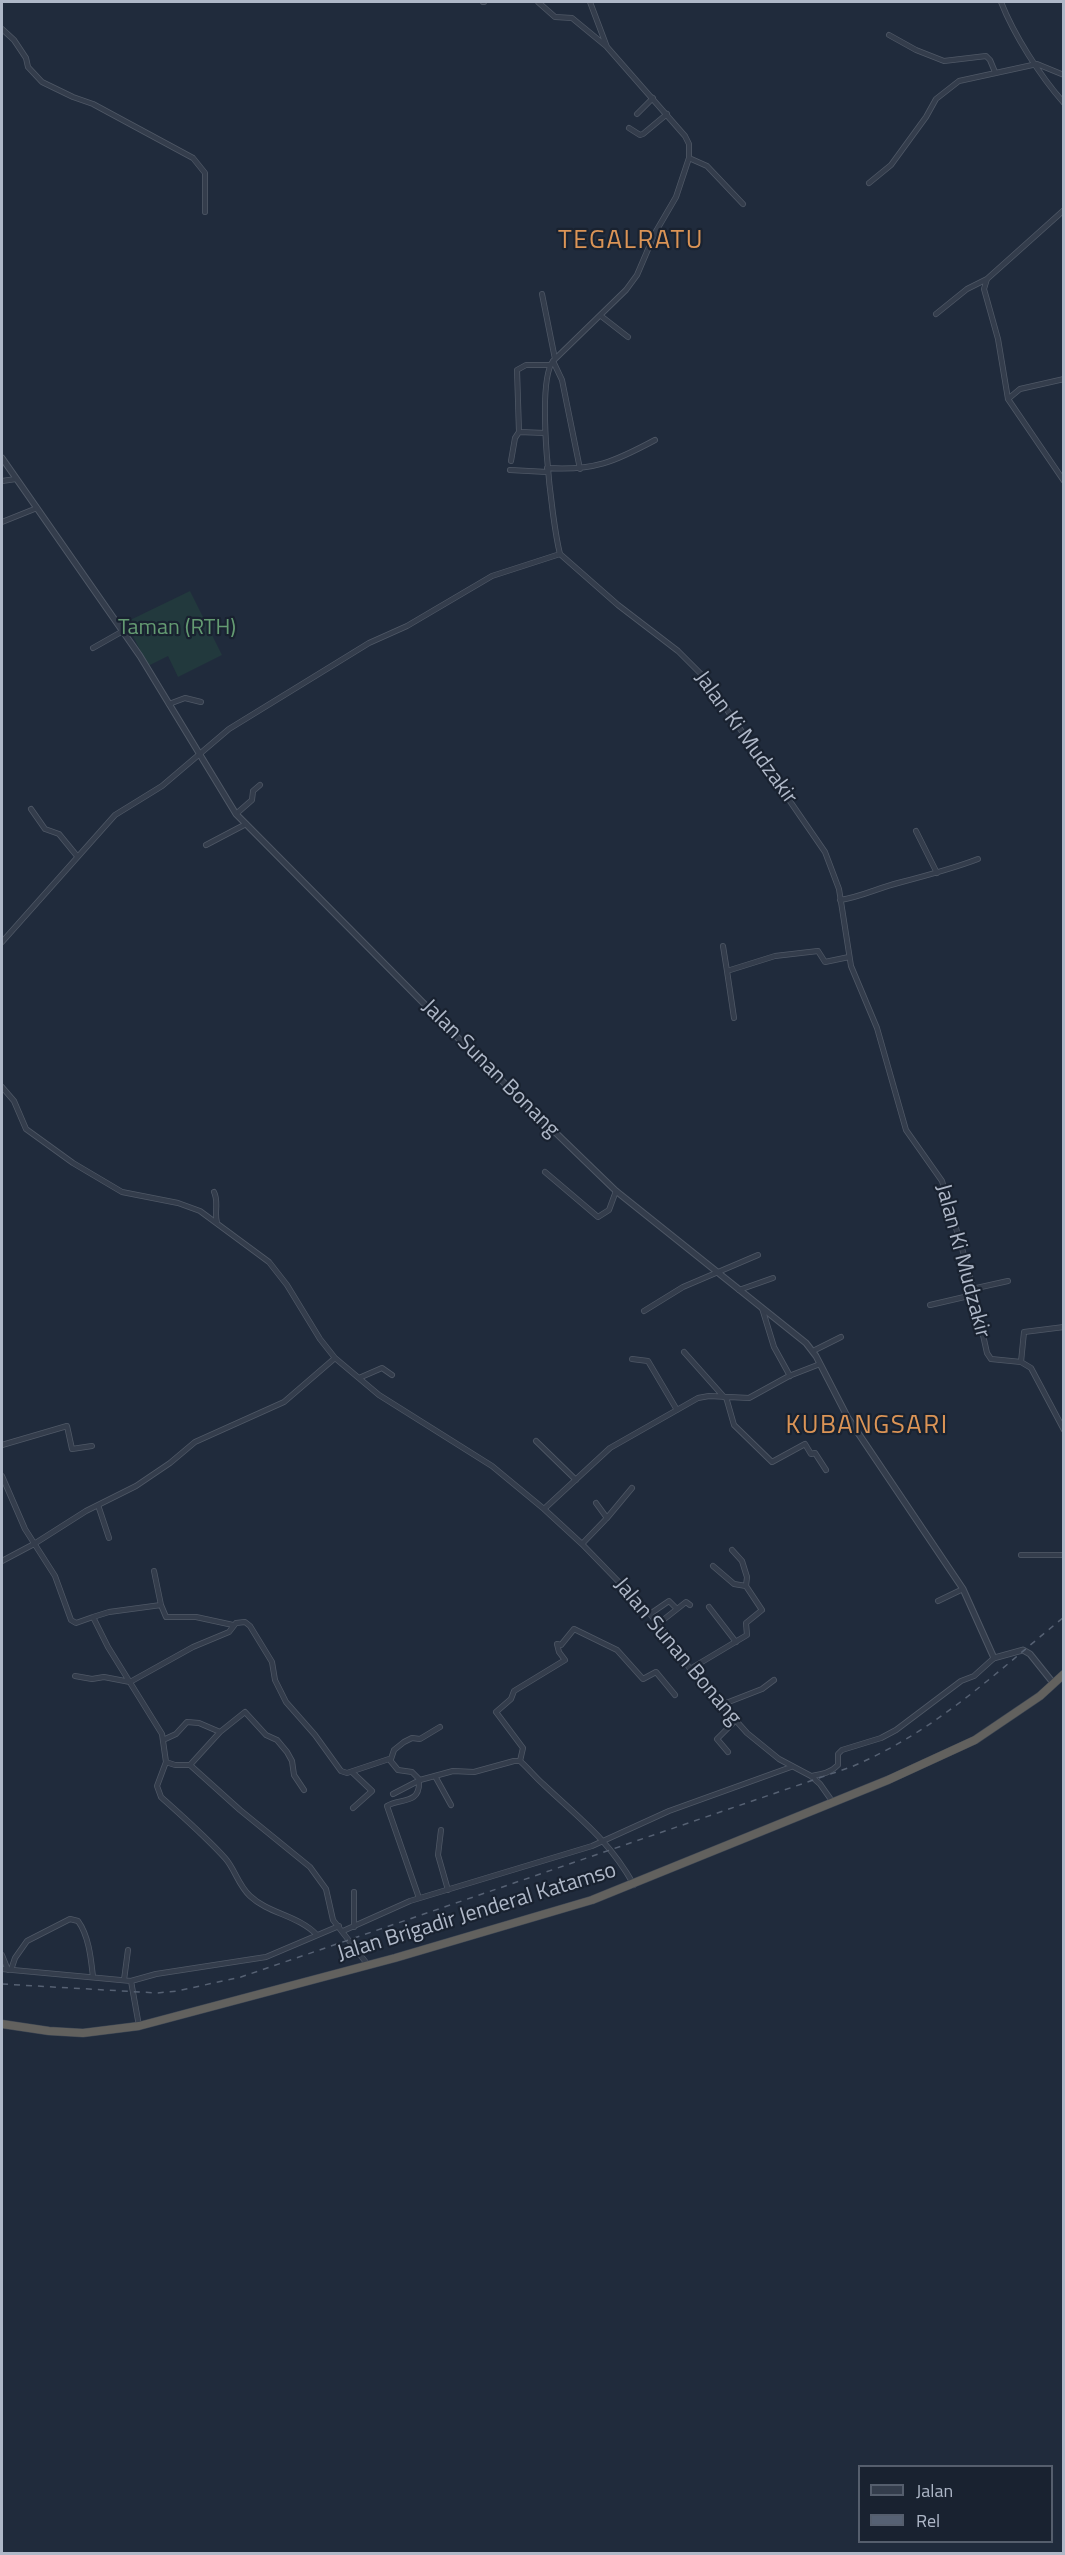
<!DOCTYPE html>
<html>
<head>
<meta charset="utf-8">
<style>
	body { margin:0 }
	#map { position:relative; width:1065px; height:2555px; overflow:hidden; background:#202b3c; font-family:"Titillium Web",sans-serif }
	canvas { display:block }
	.frame { position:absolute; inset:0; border:3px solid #afb8c8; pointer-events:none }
	.legend { position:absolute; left:858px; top:2465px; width:195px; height:78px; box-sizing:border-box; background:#192230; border:2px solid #555e6d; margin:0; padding:8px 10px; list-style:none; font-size:18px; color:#afb8c8 }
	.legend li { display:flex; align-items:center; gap:12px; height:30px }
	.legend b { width:30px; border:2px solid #555e6d }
</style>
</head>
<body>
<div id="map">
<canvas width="1065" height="2555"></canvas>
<div class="frame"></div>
<ul class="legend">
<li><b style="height:8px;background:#343d4c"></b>Jalan</li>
<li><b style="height:8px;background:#566173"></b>Rel</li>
</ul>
</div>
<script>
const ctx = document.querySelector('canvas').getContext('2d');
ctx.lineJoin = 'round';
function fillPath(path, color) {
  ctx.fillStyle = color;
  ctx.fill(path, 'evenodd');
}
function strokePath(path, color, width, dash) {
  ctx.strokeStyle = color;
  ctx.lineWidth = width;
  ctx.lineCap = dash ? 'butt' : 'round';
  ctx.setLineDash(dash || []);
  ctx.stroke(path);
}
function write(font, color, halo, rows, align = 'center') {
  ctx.font = font + ' "Titillium Web",sans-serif';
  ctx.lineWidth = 4.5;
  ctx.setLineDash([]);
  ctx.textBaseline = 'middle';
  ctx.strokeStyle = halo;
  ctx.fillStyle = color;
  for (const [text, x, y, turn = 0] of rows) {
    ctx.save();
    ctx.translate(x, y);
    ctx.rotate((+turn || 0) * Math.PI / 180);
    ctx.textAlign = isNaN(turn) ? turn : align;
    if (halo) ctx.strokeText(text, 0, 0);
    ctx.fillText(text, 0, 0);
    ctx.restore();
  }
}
fillPath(new Path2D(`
	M190,591l32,64 -44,22 -10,-21 -20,10 -22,-44z`), '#22393d');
const minor = new Path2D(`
	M483,2h1
	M538,2l17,15 17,1 34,28
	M590,2l17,45 78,89 4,8v14l-13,39 -21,36 -18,42 -11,15 -73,71c-18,24 -1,161 7,193l58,51 60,46 27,27 120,174 14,37 12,77 26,62 29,102 36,51 27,91 18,81 4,6 30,3 10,6 33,62
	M1001,2c13,33 39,74 63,101
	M2,29l12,11 12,18 2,9 14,15 31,15 20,7 100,54 12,15v39
	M889,35l27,15 28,11 42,-5 4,4 5,12
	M637,114l16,-16
	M629,128l11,7 3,-1 24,-20
	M689,158l18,8 36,38
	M869,183l22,-18 35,-48 10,-18 23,-18 78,-17 27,11
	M1064,210l-77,69 -3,10 14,50 10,60 56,82
	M542,294l13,65
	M936,314l31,-25 20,-10
	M601,316l27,21
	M553,361l9,19 18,89
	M1008,399l12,-10 44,-10
	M519,432l-2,-62 9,-5h24
	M511,461l4,-23 4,-6 26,1
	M547,468c47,3 67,-6 108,-28
	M510,470l37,2
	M2,481l14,-2
	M2,522l35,-14
	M93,648l30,-17
	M169,704l16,-6 16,4
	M31,809l14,20 14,5 18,22
	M236,814l16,-14 1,-9 7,-6
	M916,831l21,42
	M206,845l40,-21
	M840,900c21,-3 38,-12 58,-17 27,-7 54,-14 80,-24
	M2,942l113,-127 47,-29 67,-57 140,-86 38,-17 85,-50 68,-22
	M723,946l4,25
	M734,1018l-7,-47 48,-15 43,-5 7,11 24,-5
	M2,1087l12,14 12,28 47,34 49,29 56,11 22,8 69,51 18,23 33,54 15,19 44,37 113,71 52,43 38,35 68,70 24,30 16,25 57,64 32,26 32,17 9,8 12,17
	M545,1172l53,45 11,-7 7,-19
	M214,1192c5,10 0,20 3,31
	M972,1289l36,-8
	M739,1290l34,-12
	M930,1305l43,-10
	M762,1308l12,39 16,29
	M644,1311l39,-24 75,-32
	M813,1351l28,-14
	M684,1352l40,45
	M632,1359l16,2 29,49
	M1021,1362l3,-30 40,-5
	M359,1378l23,-10 10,7
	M726,1397l8,28 38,37 33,-18 6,10 4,-1 11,17
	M536,1441l40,39
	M2,1445l65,-19 5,23 20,-3
	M2,1476l23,53 30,47 16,44 5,3 17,-6 15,30 54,87 4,28 9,3h15l50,45 70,57 16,22 7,31 35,45
	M98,1505l11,33
	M544,1509l66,-61 88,-50 11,-2 40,2 40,-22 31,-12
	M607,1518l25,-30
	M582,1544l25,-26 -11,-15
	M1021,1555h43
	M2,1561l32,-17 52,-33 50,-25 34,-23 25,-21 89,-40 51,-44
	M713,1566l21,18 12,2
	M154,1571l7,34
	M938,1601l25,-12
	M709,1607l27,35
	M650,1614l19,-13 8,8
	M93,1617l16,-5 52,-7 5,12h30l37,8
	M658,1624l28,-22 4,3
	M690,1669l57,-34 -1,-12 16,-13 -16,-24 1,-9 -5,-16 -10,-11
	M75,1676l17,3 12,-2 26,5 63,-35 36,-15 7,-9 9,-1 5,4 22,36 3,18 11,22 29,33 26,36 6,2 42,-14 9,11 14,2 8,8
	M721,1705l41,-16 12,-9
	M163,1740l13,-6 11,-12 12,1 21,9
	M728,1752l-11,-13 18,-18
	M391,1759l3,-9 10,-8 8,-4 8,1 20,-12
	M520,1761l3,-13 -27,-36 15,-13 3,-8 51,-31 -6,-8 -2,-8 4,1 13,-16 43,21 26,29 13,-7 19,23
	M166,1762l-9,24 4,11c22,20 44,39 64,61 10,11 13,27 25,38 19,18 48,19 67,39
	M190,1765l30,-33 25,-20 21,23 11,5 10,12 5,9 2,14 10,15
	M352,1772l20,19 -19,17
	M435,1776l16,29
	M811,1776c12,-2 19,-3 27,-11v-11l4,-4 39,-12 15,-8 65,-49 13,-5 20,-18
	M419,1782c1,23 -20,16 -32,24l32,92
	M393,1794l27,-14 33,-9 21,1 40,-11h6c8,7 15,16 23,23 37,35 65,55 91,101
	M441,1830l-3,25 10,35
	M354,1927v-35
	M343,1931l67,-30 182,-55 77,-35 122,-44
	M2,1955l6,15
	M2,1969l129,12 25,-7 110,-17 73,-31
	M11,1970l4,-12 12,-17 43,-22 8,2c11,15 13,38 15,56
	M124,1980l4,-30
	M131,1981l8,45`);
const tertiary = new Path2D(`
	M2,458l138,198 96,158 10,10 221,223 149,144 190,152 10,13 32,62 115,171 31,69 29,-8 7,4 24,30`);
const trunk = new Path2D(`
	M2,2024l47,7 34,2 56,-7 256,-68 197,-58 296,-120 87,-40 65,-44 24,-22`);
strokePath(minor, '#4f5866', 6);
strokePath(tertiary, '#4f5866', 7);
strokePath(trunk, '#3c4553', 9);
strokePath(minor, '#343d4c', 4.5);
strokePath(tertiary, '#343d4c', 5);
strokePath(trunk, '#62615e', 8);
strokePath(new Path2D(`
	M2,1984l155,9 20,-2 64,-14 610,-210c85,-36 142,-92 213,-150`), '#566173', 1.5, [6, 6]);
write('22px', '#649b72', '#192230', [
	["Taman (RTH)",177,629]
]);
write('22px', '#afb8c8', '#192230', [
	["Jalan Ki Mudzakir",745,738,54],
	["Jalan Sunan Bonang",490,1069,45],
	["Jalan Ki Mudzakir",962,1261,75],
	["Jalan Sunan Bonang",677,1652,50],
	["Jalan Brigadir Jenderal Katamso",477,1913,-17]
]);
ctx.letterSpacing = '1.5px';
write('26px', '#db9456', '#192230', [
	["TEGALRATU",631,242],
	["KUBANGSARI",867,1427]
]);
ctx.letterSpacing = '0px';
</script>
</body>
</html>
